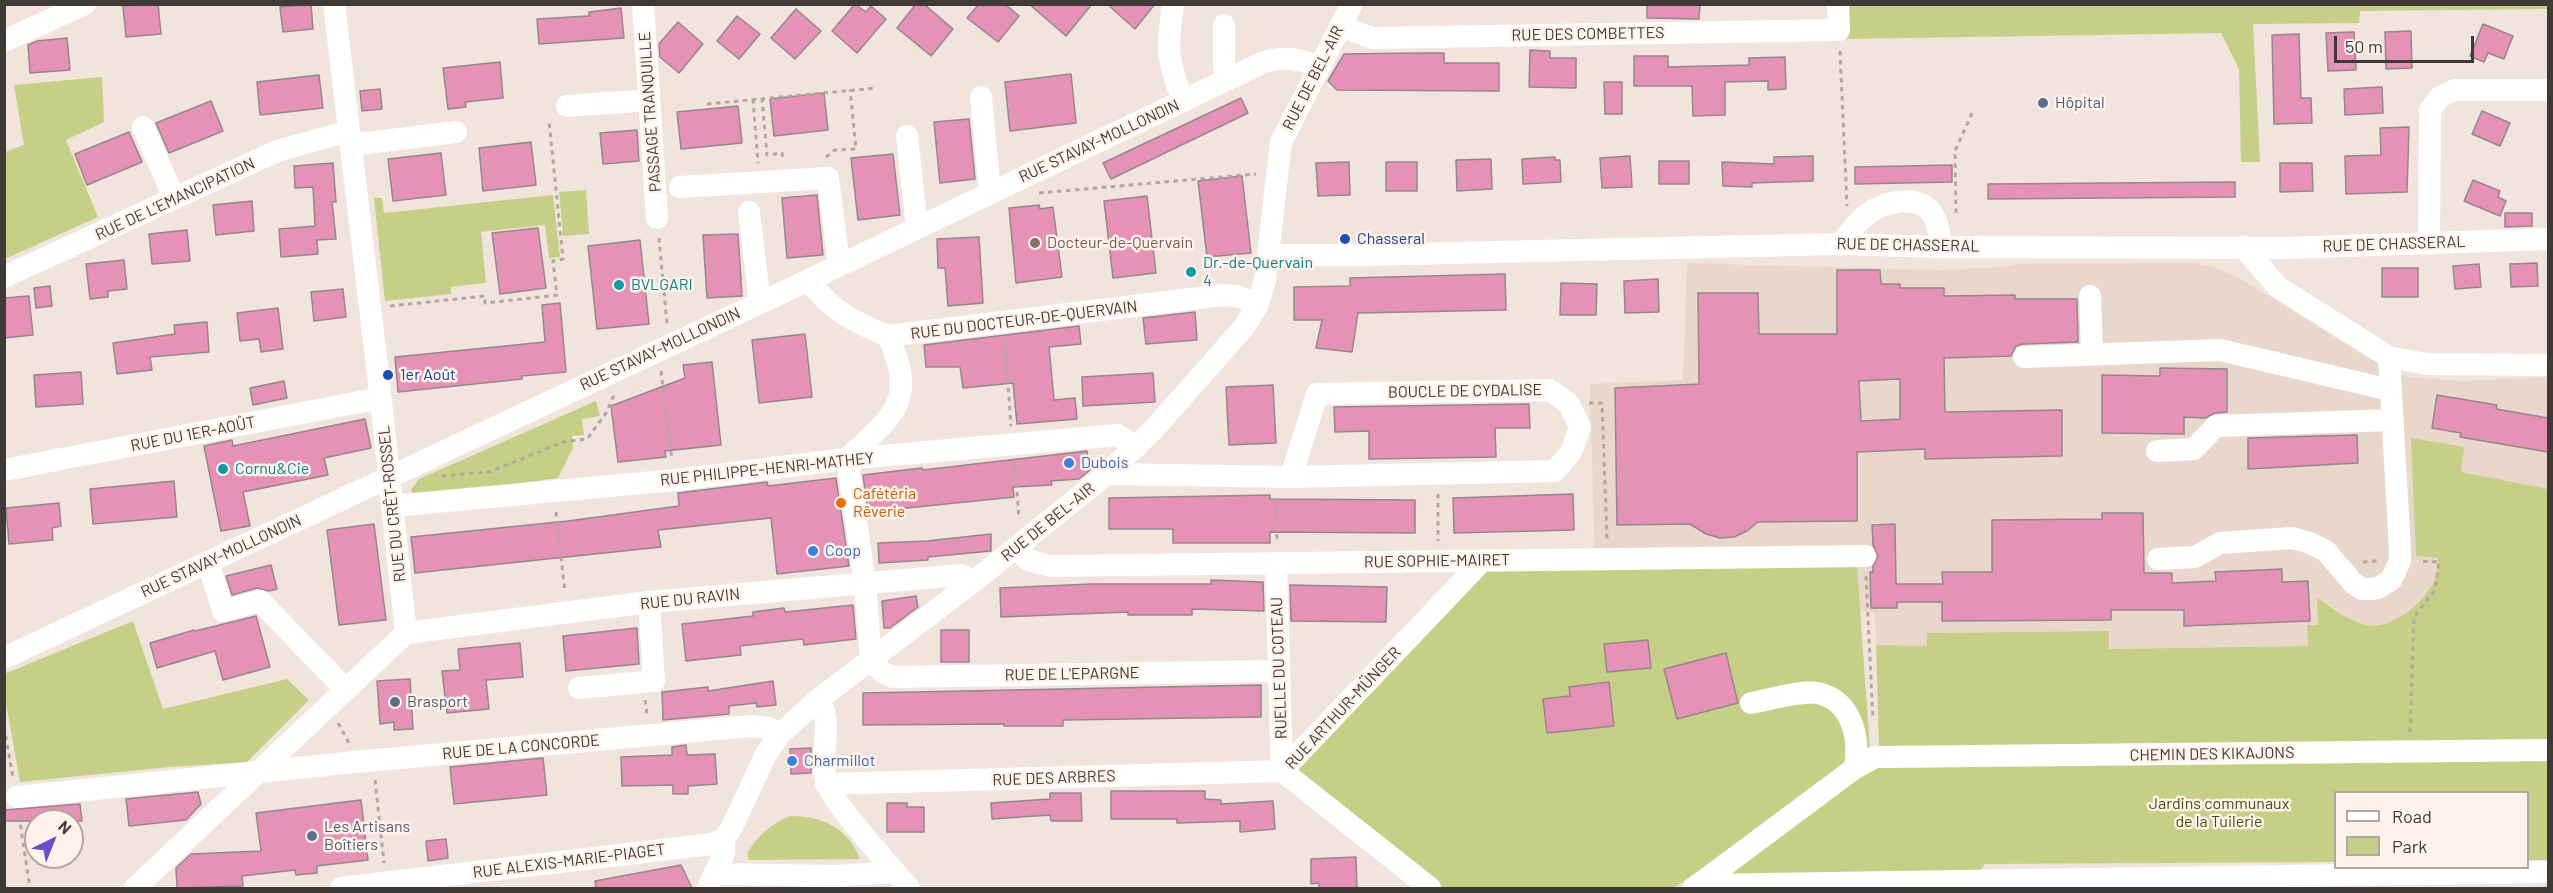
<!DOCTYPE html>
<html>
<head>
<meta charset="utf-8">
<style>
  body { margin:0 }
  #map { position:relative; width:2553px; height:893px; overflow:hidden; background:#f1e4dd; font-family:Barlow,sans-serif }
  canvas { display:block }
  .frame { position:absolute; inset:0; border:6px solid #3f3a37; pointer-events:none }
  .legend { position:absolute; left:2334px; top:791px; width:195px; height:78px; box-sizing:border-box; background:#fff2ea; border:2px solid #b2a8a2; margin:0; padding:8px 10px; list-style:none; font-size:18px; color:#3f3a37 }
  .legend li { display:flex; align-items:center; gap:12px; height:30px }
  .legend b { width:30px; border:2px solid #b2a8a2 }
  .north { position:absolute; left:24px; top:809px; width:60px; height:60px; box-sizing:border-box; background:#fff2ea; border:2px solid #b2a8a2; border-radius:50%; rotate:43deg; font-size:16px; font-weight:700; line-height:24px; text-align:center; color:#3f3a37 }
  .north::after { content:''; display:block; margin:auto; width:21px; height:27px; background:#694fc8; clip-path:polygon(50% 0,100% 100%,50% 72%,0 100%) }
  .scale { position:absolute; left:2334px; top:36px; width:140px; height:27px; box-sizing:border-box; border:3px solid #3f3a37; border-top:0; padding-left:8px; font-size:18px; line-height:21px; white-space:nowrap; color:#3f3a37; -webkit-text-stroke:4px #fff2ea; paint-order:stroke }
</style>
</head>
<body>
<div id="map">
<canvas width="2553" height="893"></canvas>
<div class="frame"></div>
<ul class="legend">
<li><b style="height:8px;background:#fff"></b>Road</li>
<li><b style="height:16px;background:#c5d086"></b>Park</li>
</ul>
<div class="north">N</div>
<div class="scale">50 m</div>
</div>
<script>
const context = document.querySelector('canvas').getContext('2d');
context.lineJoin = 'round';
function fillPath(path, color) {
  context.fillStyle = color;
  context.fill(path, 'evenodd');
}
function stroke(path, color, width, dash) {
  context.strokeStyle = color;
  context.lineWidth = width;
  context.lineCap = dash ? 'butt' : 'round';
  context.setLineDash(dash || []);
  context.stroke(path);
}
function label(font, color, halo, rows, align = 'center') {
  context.font = font + ' Barlow,sans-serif';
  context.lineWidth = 5;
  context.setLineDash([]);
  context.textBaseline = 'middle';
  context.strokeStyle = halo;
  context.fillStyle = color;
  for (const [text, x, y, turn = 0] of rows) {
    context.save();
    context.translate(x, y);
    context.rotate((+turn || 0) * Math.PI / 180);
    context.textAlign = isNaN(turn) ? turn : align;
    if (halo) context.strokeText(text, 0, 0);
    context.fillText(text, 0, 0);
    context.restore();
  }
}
fillPath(new Path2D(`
  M1687,263L1942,270L2002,267L2016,264L2193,263L2211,266L2243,280L2366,357L2403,376L2461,381L2548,377V489L2460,472L2416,556L2438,558L2435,579L2428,591L2409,610L2392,622L2377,626L2365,624L2351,619L2318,598V625L2308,646L2109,649V631L1927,633V646L1876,645L1875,612L1859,611L1857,566L1595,571L1590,384L1683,380Z`), '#ead7cb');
fillPath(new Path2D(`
  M2548,4V9L2360,11L2359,23L2253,24L2260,162H2241L2239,69L2221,33L1846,39L1845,5Z
  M102,77L104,122L66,140L98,217L5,259V152L24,145L14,85Z
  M586,190L589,234L563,236L559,192Z
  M553,195L560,257L549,258L545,225L481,232L486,283L451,287V294L385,301L374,198H382L384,213Z
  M596,401L600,416L582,419L584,435L572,436L573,448L558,478L423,497L413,494L411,490L419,479Z
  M2411,438L2464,447L2461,472L2548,489V742L1879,750L1876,645L1927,646V633L2109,631V649L2308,646L2307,625H2318L2317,597C2332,608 2349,621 2367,625C2392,630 2423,603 2434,581C2437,574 2437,565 2438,558L2416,556Z
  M1857,565L1870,750L1674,888H1443L1293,770L1482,570Z
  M133,621L163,709L287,679L309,700L247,762L170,767L20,782L5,698L4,674Z
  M2548,761V860H2528V792H2336L2335,862L1985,864L1978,873L1722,877L1855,778L1876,768Z
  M790,816C823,816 848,828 860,859L749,860L747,854C757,836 771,824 790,816Z`), '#c5d086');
const building = new Path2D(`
  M158,4L161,34L126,37L123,6Z
  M311,4L313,29L283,32L280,7Z
  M855,4L866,12L871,6L886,19L857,53L832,31Z
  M916,4H924L953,29L931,56L897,28Z
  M979,4H1005L1019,16L998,42L967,18Z
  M1029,4H1092L1066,36Z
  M1107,4H1155L1135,29Z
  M1647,4H1700L1699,19L1647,18Z
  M621,8L624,38L539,44L537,19L589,16V12Z
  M796,9L821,31L795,59L771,38Z
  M737,16L760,34L739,59L717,41Z
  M678,22L703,44L679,73L660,57L659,44Z
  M2483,24L2513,36L2504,59L2488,53L2484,62L2470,56Z
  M2411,31L2412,68L2386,69L2385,32Z
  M2354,32L2356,70L2328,71L2326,33Z
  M2299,34L2301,98H2311L2312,123L2274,124L2272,35Z
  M67,38L70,70L30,73L28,45L37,41Z
  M1530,50L1550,51V58H1576V88L1529,87Z
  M1415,53H1444V63H1499V91L1337,90L1328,81L1344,54Z
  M1634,56H1668V67L1749,65V58L1785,57L1786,89L1768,90V81L1725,82V115L1693,116L1692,86H1634Z
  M500,62L503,98L465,102L466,107L448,109L443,68Z
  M1071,74L1076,123L1010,131L1005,82Z
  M319,75L323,108L260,115L257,82Z
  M1604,82H1622V114H1605Z
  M2382,87L2383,113L2345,115L2344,89Z
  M380,89L382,109L362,111L360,91Z
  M824,93L828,130L774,136L770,99Z
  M1241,98L1248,113L1111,179L1103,163Z
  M211,101L223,131L169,153L156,123Z
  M738,106L742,143L681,149L677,112Z
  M2482,111L2510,123L2500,146L2472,134Z
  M969,119L975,179L940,183L934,122Z
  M2409,127L2407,192L2346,194L2345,156L2381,155L2380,128Z
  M637,130L639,161L603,164L600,133Z
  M129,132L142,162L87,185L75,154Z
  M531,142L536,185L483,191L479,148Z
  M441,153L446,195L393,201L388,159Z
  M893,154L900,215L858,220L851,158Z
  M1630,156L1632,187L1602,188L1600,158Z
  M1813,156V181L1752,183V187L1723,186L1722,162L1774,164V157Z
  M1555,157V160H1560L1561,182L1523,184L1522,159Z
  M1491,159L1492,189L1457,191L1456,160Z
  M1659,161H1689V184H1659Z
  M1349,162L1350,195L1318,196L1316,163Z
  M1386,162H1417V191H1386Z
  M333,163L336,202H332L336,239L317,240L318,254L281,257L279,229L315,226L313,187L295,188L294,166Z
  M2280,163H2312L2313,191L2280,192Z
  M1952,165V182L1855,184V167Z
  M1242,176L1251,253L1207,257L1198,181Z
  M2473,180L2500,191L2498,197L2506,201L2500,216L2464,201Z
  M2235,182V197L1988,199V184Z
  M817,195L823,255L787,258L782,198Z
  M1147,196L1156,273L1113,278L1104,201Z
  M252,201L254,231L216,235L213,205Z
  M1039,205L1040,209L1053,207L1062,277L1016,283L1009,208Z
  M2505,213H2532V226L2505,227Z
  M538,228L546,288L500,294L492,233Z
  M187,230L190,261L152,264L149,234Z
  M738,234L742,296L707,298L703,235Z
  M979,237L983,303L948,306L945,268H938L937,239Z
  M640,240L649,324L597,329L588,246Z
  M124,260L127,289L108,291V297L90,299L86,264Z
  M2537,263L2538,286L2511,287L2510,264Z
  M2479,264L2481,287L2455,289L2453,266Z
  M2382,268H2418V297H2382Z
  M1837,270H1880L1881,284H1900V288H1944V296L2015,295V299H2077L2078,342L2023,344L2016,346L2011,356L1944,358L1945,412L2062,410V456L1925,459V449L1857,452V521L1758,522L1747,531L1734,537L1720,538L1706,534L1690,524L1617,525L1615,388L1699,384L1698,293H1758L1759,334H1837ZM1900,379V419L1861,421L1859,381Z
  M1505,274L1506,310L1358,313L1352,352L1316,348L1322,320H1294V287L1350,286V278Z
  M1658,279L1659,312L1625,313L1624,281Z
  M1561,283L1597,284L1596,315H1560Z
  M50,286L52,306L36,308L34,288Z
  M343,289L346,317L314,321L311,292Z
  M29,296L33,335L4,338V298Z
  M560,303L566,372L522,376V379L398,392L395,357L545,342L542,305Z
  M278,308L283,349L261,352L259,339L240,341L237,313Z
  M1195,312L1197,340L1146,344L1143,318Z
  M207,322L209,352L150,357L152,370L117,374L113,343L175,334L174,325Z
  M1079,326L1081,344L1049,347L1054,400L1075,398L1077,419L1017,424L1013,383L963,388L960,367H926L924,345Z
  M805,334L812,397L759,403L752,340Z
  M712,362L721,445L665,451L666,457L618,462L611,406L685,378L683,365Z
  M2160,368L2227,369V412L2215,413L2205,418L2184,417V434L2102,433V375L2160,376Z
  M81,372L83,404L36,407L34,375Z
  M1153,373L1155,402L1083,406L1082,377Z
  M284,381L287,398L253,405L250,388Z
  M1273,385L1276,443L1229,445L1226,387Z
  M2437,395L2497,405L2496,409L2548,418V452L2460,437L2461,433L2432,428Z
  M1529,404L1530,428H1495L1496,457L1369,459V431L1335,432L1334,407Z
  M365,419L371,448L324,458L328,475L243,492L250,526L221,531L204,446L232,440L233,446Z
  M2357,435L2358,463L2248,469V438Z
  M1087,451L1090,470L1079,479L1051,481L1052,485L1013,487L1014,497L868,512L863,475L922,468L923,470Z
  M836,478L849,566L777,574L771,518L658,530L661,547L415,573L411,537L568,521L679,506L678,493L767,482L768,486Z
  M174,481L177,517L93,524L90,489Z
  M1573,494L1574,530L1454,533L1453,498Z
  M1270,495V499L1415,500V533L1270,532V543H1173V529H1109V498Z
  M59,503L61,526L52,528L53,540L9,544L6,508Z
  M2102,513H2143L2144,573H2172V583L2216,581L2215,572L2282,569V582L2308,581L2310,621L2184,626V610H2111V620L1942,621V602H1897V608H1871L1870,572H1873V566L1878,556L1873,545L1872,525L1895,524L1896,584H1943L1942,572H1992V520L2102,519Z
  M374,524L386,620L339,625L327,530Z
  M991,534V551L928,557V560L879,563L878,543L927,541Z
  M271,565L277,589L269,591L257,588L232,595L226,576Z
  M1211,580L1263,582L1264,611L1192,609V615H1128V612L1001,617L1000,588L1091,584H1211Z
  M1290,585L1387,587L1386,622L1291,621Z
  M916,596L918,607L890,628H884L882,601Z
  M853,605L856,639L804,645L803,639L740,646L741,655L686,661L682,624L753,616V612L784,608L785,612Z
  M256,616L270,667L223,680L215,651L157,668L150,643L194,630L195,631Z
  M637,628L639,664L566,671L563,636Z
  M941,630H969V662H941Z
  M1648,640L1651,668L1607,672L1604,644Z
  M520,643L523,677L486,680L489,709L447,713L442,671L460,670L458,649Z
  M1726,653L1738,703L1677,719L1664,669Z
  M410,679L413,729L394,730V722L380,724L377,681Z
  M773,681L776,705L757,707L756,703L729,706V714L663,720L662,692L708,687V691Z
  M1609,682L1614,726L1547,733L1543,699L1570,696L1569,687Z
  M1261,685V717L1063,720V726H1004V724L863,725V693Z
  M686,745L687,755L715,754L717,784L688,786V794H673V785L622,786L621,757L672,755V747Z
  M811,748V773L791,774L790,749Z
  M543,758L547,795L454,804L450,767Z
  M1111,791H1205V799L1221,800V804L1273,801L1275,829L1240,832V821L1177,823V819H1111Z
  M198,792L201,804L186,820L129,826L126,799Z
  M1050,793H1081L1082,821H1051L1050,815L992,819L991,803L1050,799Z
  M361,800L368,860L317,866V873L296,875L295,870L242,876L243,886L177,888L176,868L191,854L261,851L256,813Z
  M887,803H907V807H924V832H887Z
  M80,804L82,821H4V810Z
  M446,839L448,858L428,861L426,841Z
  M1356,857L1357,888H1319V883L1311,884V859Z
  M681,865L692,888H596L595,881Z`);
fillPath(building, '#e692b6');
stroke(building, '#95878c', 1.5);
stroke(new Path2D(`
  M1840,51L1847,206
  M762,98L767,155L782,153L783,161
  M753,99L758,163
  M707,104L876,88
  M826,157L835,150L856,149L850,90
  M1039,193L1256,174
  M1956,213L1955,151L1973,111
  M659,238L667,324
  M390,306L485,296V303L557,295L553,261L563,259L549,121
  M1005,343L1011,426
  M661,371L672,460
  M1589,403H1602L1607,539
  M1015,465L1019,519
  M442,476L489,472L563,442L587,439L606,413L614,395
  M1438,494V541
  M1276,498L1277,542
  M556,512L565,592
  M2363,562L2377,561
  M1866,576L1873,720
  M645,700L647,714
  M338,723L349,743
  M4,727L13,777
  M2410,732L2414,617L2435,590L2439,562L2420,561
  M375,780L384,863
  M19,816L30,888`), '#b2a8a3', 3, [4.5, 4.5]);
stroke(new Path2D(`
  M643,4L657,218
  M1173,4C1167,46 1166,62 1184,101
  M1224,25V67L1229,79
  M1340,26L1373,38L1839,30L1838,4
  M4,41L85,4
  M981,97L990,193
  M567,106L649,100
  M143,127L174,198
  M907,136L917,228
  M351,145L456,132
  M680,187L828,178L839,265
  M749,212L760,303
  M1840,244C1849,234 1858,220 1869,213C1886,201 1920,193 1933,215C1939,224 1939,236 1941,247
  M2429,244L2430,110L2440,97L2454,90H2548
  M2243,247L2278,287L2389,357L2427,364L2548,365
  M1268,255H1364L1840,244L1941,247L2285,248L2548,239
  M4,277L277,151L349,131
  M809,280C829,310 856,323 888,336L1223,295L1237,296L1258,304
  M2090,296L2092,354
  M2024,357L2220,350L2390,390
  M2157,451L2194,449L2216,426L2392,420
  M847,459L865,583L871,660
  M847,459C893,415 918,403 888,336
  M4,470L381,398
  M1107,474L1291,477L1555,471L1571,452L1580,427L1569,404L1550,390L1317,394L1291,477
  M392,506L675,480L847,459L1118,435L1137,447
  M1016,547L1028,560L1050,566L1865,556
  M2158,559L2195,557L2220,543L2292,538L2310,543L2326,551L2353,583L2362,589H2370L2378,588L2391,580L2400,561V550L2389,357
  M208,562L223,611L260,601L346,690
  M406,633L649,602L961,575L973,582
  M4,658L809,280L1264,62C1283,56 1300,58 1318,67
  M871,660L882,672L893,677L1279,671
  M579,688L654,681L649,602
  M819,699C834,727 819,751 826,781C831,802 892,868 909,888
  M1751,703C1769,700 1801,690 1817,693C1852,700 1860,737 1855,768
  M826,784L1282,771L1276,565
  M17,797L355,762L751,726L768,728L780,734
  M714,874L836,876L895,872
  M1700,885L2548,872
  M135,888L406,633L379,383L334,4
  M341,888L712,844L724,839
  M708,888L724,853V839L732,827L766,754L780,734L819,699L973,582L1107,474L1154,429L1244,327L1258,304L1265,280L1281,142L1352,4
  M1430,888L1282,771L1483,560
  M1694,888L1855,768L1875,757L2548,750`), '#fff', 22);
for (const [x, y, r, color] of [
  [2043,103,6,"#5c6f8a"],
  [1345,239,6,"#1a4fb4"],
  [1035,243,6,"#8d6e63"],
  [1191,272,6,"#0f9aa8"],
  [619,285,6,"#0f9aa8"],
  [388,375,6,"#1a4fb4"],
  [1069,463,6,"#3f7fe0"],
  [223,469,6,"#0f9aa8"],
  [841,503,6,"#e8710a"],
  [813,551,6,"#3f7fe0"],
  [395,702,6,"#5c6f8a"],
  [792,761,6,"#3f7fe0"],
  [312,836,6,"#5c6f8a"]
]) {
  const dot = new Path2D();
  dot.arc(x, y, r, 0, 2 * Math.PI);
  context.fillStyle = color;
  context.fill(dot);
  stroke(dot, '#fff2ea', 2);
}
label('16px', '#3f3a37', '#fff2ea', [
  ["RUE DES COMBETTES",1588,34,-1],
  ["RUE DE BEL-AIR",1313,78,-63],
  ["PASSAGE TRANQUILLE",650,112,-94],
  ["RUE STAVAY-MOLLONDIN",1099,141,-25],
  ["RUE DE L'EMANCIPATION",175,199,-25],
  ["RUE DE CHASSERAL",2394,244,-2],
  ["RUE DE CHASSERAL",1908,245,1],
  ["RUE DU DOCTEUR-DE-QUERVAIN",1024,320,-7],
  ["RUE STAVAY-MOLLONDIN",660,349,-25],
  ["BOUCLE DE CYDALISE",1465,391,-1],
  ["RUE DU 1ER-AOÛT",193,434,-11],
  ["RUE PHILIPPE-HENRI-MATHEY",767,469,-6],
  ["RUE DU CRÊT-ROSSEL",392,504,-96],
  ["RUE DE BEL-AIR",1048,522,-39],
  ["RUE STAVAY-MOLLONDIN",221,556,-25],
  ["RUE SOPHIE-MAIRET",1437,561,-1],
  ["RUE DU RAVIN",690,599,-6],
  ["RUELLE DU COTEAU",1279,668,-92],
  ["RUE DE L'EPARGNE",1072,674,-1],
  ["RUE ARTHUR-MÜNGER",1343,708,-47],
  ["RUE DE LA CONCORDE",521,747,-5],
  ["CHEMIN DES KIKAJONS",2212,754,-1],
  ["RUE DES ARBRES",1054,778,-2],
  ["RUE ALEXIS-MARIE-PIAGET",569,861,-7]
]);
label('16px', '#4e5e75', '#fff2ea', [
  ["Hôpital",2055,103],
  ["Brasport",407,702],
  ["Les Artisans",324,827],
  ["Boîtiers",324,845]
], 'left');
label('16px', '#164399', '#fff2ea', [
  ["Chasseral",1357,239],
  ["1er Août",400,375]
], 'left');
label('16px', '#785e54', '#fff2ea', [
  ["Docteur-de-Quervain",1047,243]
], 'left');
label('16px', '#0d838f', '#fff2ea', [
  ["Dr.-de-Quervain",1203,263],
  ["4",1203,281],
  ["BVLGARI",631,285],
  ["Cornu&Cie",235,469]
], 'left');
label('16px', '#366cbe', '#fff2ea', [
  ["Dubois",1081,463],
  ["Coop",825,551],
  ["Charmillot",804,761]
], 'left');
label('16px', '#c56008', '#fff2ea', [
  ["Cafétéria",853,494],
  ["Rêverie",853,512]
], 'left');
label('16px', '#484f0e', '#fff2ea', [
  ["Jardins communaux",2219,804],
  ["de la Tuilerie",2219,822]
]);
</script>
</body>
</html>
